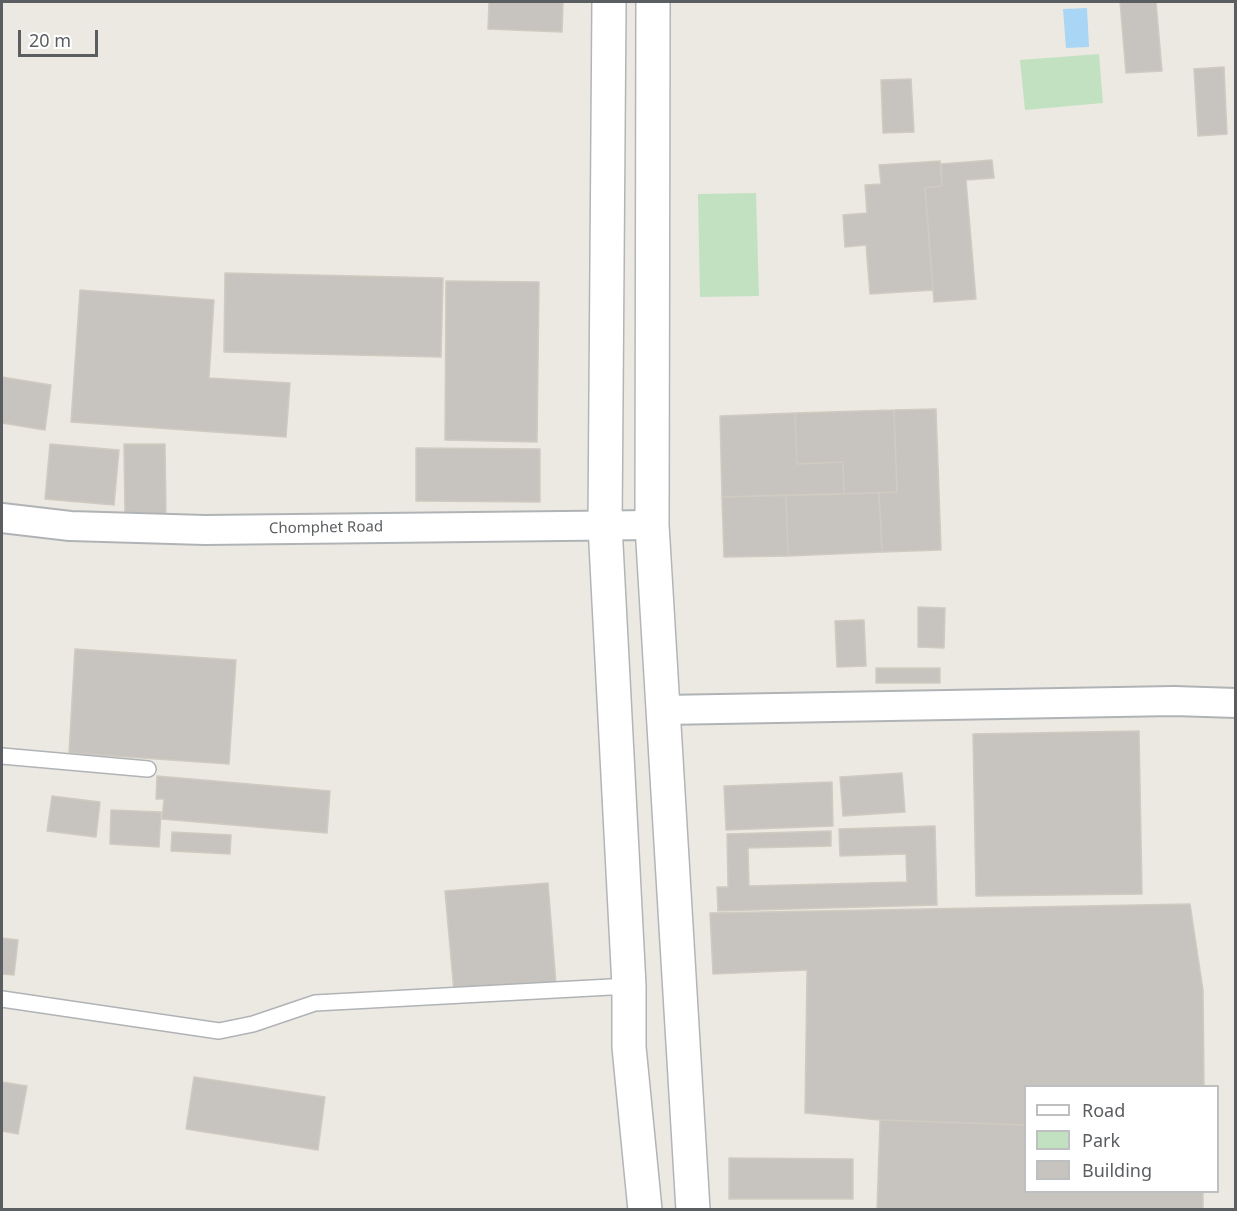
<!DOCTYPE html>
<html>
<head>
<meta charset="utf-8">
<style>
  body { margin:0 }
  #map { position:relative; width:1237px; height:1211px; overflow:hidden; background:#ece9e2; font-family:"Noto Sans",sans-serif }
  canvas { display:block }
  .frame { position:absolute; inset:0; border:3px solid #5b5e61; pointer-events:none }
  .legend { position:absolute; left:1024px; top:1085px; width:195px; height:108px; box-sizing:border-box; background:#fff; border:2px solid #bdbfc0; margin:0; padding:8px 10px; list-style:none; font-size:18px; color:#5b5e61 }
  .legend li { display:flex; align-items:center; gap:12px; height:30px }
  .legend b { width:30px; border:2px solid #bdbfc0 }
  .scale { position:absolute; left:18px; top:30px; width:80px; height:27px; box-sizing:border-box; border:3px solid #5b5e61; border-top:0; padding-left:8px; font-size:18px; line-height:21px; white-space:nowrap; color:#5b5e61; -webkit-text-stroke:4px #fff; paint-order:stroke }
</style>
</head>
<body>
<div id="map">
<canvas width="1237" height="1211"></canvas>
<div class="frame"></div>
<ul class="legend">
<li><b style="height:8px;background:#fff"></b>Road</li>
<li><b style="height:16px;background:#c2e1c1"></b>Park</li>
<li><b style="height:16px;background:#c7c4bf"></b>Building</li>
</ul>
<div class="scale">20 m</div>
</div>
<script>
const context = document.querySelector('canvas').getContext('2d');
context.lineJoin = 'round';
function fillPath(path, color) {
  context.fillStyle = color;
  context.fill(path, 'evenodd');
}
function stroke(path, color, width, dash) {
  context.strokeStyle = color;
  context.lineWidth = width;
  context.lineCap = dash ? 'butt' : 'round';
  context.setLineDash(dash || []);
  context.stroke(path);
}
function label(font, color, halo, rows, align = 'center') {
  context.font = font + ' "Noto Sans",sans-serif';
  context.lineWidth = 6;
  context.setLineDash([]);
  context.textBaseline = 'middle';
  context.strokeStyle = halo;
  context.fillStyle = color;
  for (const [text, x, y, turn = 0] of rows) {
    context.save();
    context.translate(x, y);
    context.rotate((+turn || 0) * Math.PI / 180);
    context.textAlign = isNaN(turn) ? turn : align;
    if (halo) context.strokeText(text, 0, 0);
    context.fillText(text, 0, 0);
    context.restore();
  }
}
fillPath(new Path2D(`
  M1099,54L1103,103L1025,110L1020,60Z
  M756,193L759,296L700,297L698,194Z`), '#c2e1c1');
fillPath(new Path2D(`
  M1087,8L1089,47L1066,48L1063,9Z`), '#a9d6f5');
const building = new Path2D(`
  M489,2H563L562,32L488,29Z
  M1120,2H1156L1162,71L1126,73Z
  M1224,67L1227,134L1198,136L1194,69Z
  M911,79L914,132L883,133L881,80Z
  M992,160L994,178L966,180L976,299L934,302L925,188L942,186L941,164Z
  M940,161L942,186L925,188L933,290L870,294L866,245L845,247L843,215L867,213L865,185L881,184L879,165Z
  M225,273L443,278L441,357L224,352Z
  M446,281L539,282L537,442L445,440Z
  M80,290L214,300L209,378L290,383L286,437L71,422Z
  M2,377L51,385L45,430L2,423Z
  M936,409L941,550L882,552L879,493L897,492L894,410Z
  M894,410L897,492L844,494L843,462L797,464L795,413Z
  M795,413L797,464L843,462L844,494L722,497L720,416Z
  M50,444L119,450L114,505L45,499Z
  M124,444H165L166,516H125Z
  M416,448L540,449V502L416,501Z
  M879,493L882,552L788,556L786,495Z
  M786,495L788,556L724,557L722,497Z
  M918,607L945,608L944,648L918,647Z
  M864,620L866,666L837,667L835,621Z
  M75,649L236,660L229,764L69,753Z
  M876,668H940V683H876Z
  M1139,731L1142,894L976,896L973,734Z
  M902,773L905,812L843,816L840,777Z
  M157,776L330,791L327,833L162,819L164,799H156Z
  M832,782L833,826L726,830L724,786Z
  M52,796L100,802L96,837L47,831Z
  M111,810L161,812L159,847L110,844Z
  M935,826L937,905L718,911L717,887H728L727,834L831,831V846L748,848L749,886L907,882L906,854L840,856L839,829Z
  M172,832L231,835L230,854L171,851Z
  M548,883L556,984L454,992L445,891Z
  M1190,904L1203,990L1204,1086H1026V1125L880,1120L805,1113L807,970L713,974L710,913Z
  M2,938L18,940L14,975L2,974Z
  M194,1077L325,1097L318,1150L186,1129Z
  M2,1082L27,1086L18,1134L2,1131Z
  M880,1120L1026,1125V1192H1203V1210H877Z
  M729,1158L853,1159V1199H729Z`);
fillPath(building, '#c7c4bf');
stroke(building, '#d0cbc1', 1.5);
const service = new Path2D(`
  M2,756L148,769
  M2,999L219,1031L253,1024L315,1003L629,986`);
const minor = new Path2D(`
  M2,518L70,526L205,530L652,525
  M663,710L1174,701L1236,703`);
const secondary = new Path2D(`
  M609,2L605,525L629,986V1047L645,1210
  M653,2L652,525L693,1210`);
stroke(service, '#b0b3b6', 18);
stroke(minor, '#b0b3b6', 32);
stroke(secondary, '#b2b5b8', 36);
stroke(service, '#fff', 15);
stroke(minor, '#fff', 28);
stroke(secondary, '#fff', 33);
label('15px', '#5b5e61', '#fff', [
  ["Chomphet Road",326,528,-1]
]);
</script>
</body>
</html>
